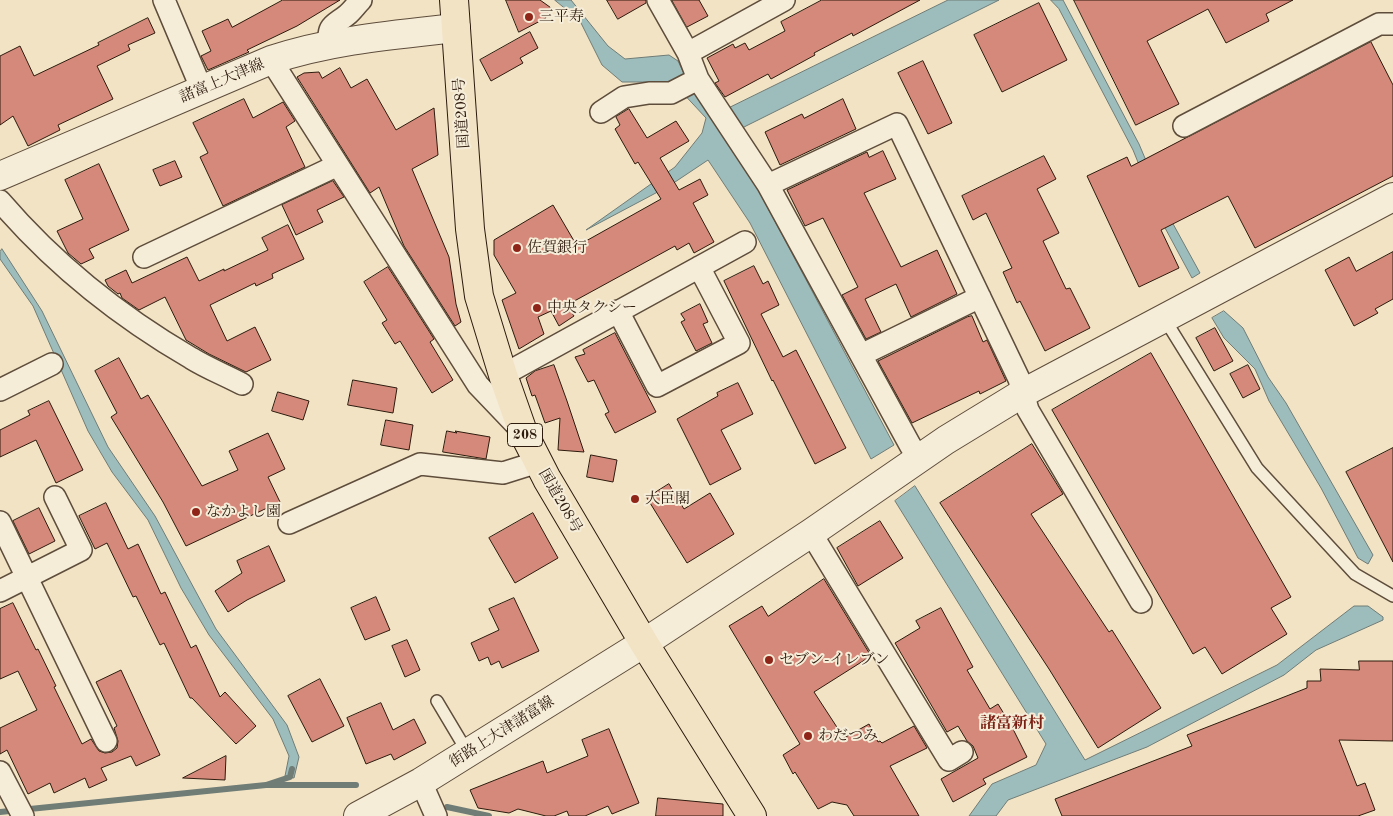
<!DOCTYPE html>
<html>
<head>
<meta charset="utf-8">
<style>
  body { margin:0 }
  canvas { display:block; background:#f1e3c4 }
</style>
</head>
<body>
<canvas width="1393" height="816"></canvas>
<script>
const context = document.querySelector('canvas').getContext('2d');
context.lineJoin = 'round';
function fillPath(path, color) {
  context.fillStyle = color;
  context.fill(path, 'evenodd');
}
function stroke(path, color, width, dash) {
  context.strokeStyle = color;
  context.lineWidth = width;
  context.lineCap = dash ? 'butt' : 'round';
  context.setLineDash(dash || []);
  context.stroke(path);
}
function label(font, color, halo, rows, align = 'center') {
  context.font = font + ' "Old Standard TT","Noto Serif JP",serif';
  context.lineWidth = 4;
  context.setLineDash([]);
  context.textBaseline = 'middle';
  context.strokeStyle = halo;
  context.fillStyle = color;
  for (const [text, x, y, turn = 0] of rows) {
    context.save();
    context.translate(x, y);
    context.rotate((+turn || 0) * Math.PI / 180);
    context.textAlign = isNaN(turn) ? turn : align;
    if (halo) context.strokeText(text, 0, 0);
    context.fillText(text, 0, 0);
    context.restore();
  }
}
const water = new Path2D(`
  M555,0H571L608,46L625,59L669,55L678,61L689,84L712,116L948,0H999L744,127L729,145L754,182L894,445L871,459L750,223L708,160L669,186L586,230L675,167L702,133L706,118L679,89L670,85L647,82H622L602,65L580,21Z
  M1051,0H1063L1139,144L1172,222L1200,273L1192,278L1164,226L1133,150L1059,9Z
  M2,249L42,311L108,447L155,516L216,629L287,725L299,757L294,778L285,776L289,756L273,719L209,635L181,588L148,520L112,472L88,431L33,306L0,259V252Z
  M1224,311L1243,328L1268,377L1286,403L1373,555L1368,564L1358,558L1321,488L1269,401L1255,369L1224,338L1212,318Z
  M915,486L1085,760L1277,665L1354,606H1368L1383,617V620L1316,650L1284,675L1147,747L1008,800L996,816H969L992,784L1036,765L1046,744L895,501Z`);
fillPath(water, '#9dbdbc');
stroke(water, '#707c76', 1);
stroke(new Path2D(`
  M266,785L290,777L292,769
  M447,807L489,816
  M0,812L266,785H356`), '#707c76', 6);
const building = new Path2D(`
  M283,0H340L297,26L247,50L249,52L208,70L201,56L211,51L202,31L228,19L232,27Z
  M506,0H540L554,10L544,15L546,18L519,32Z
  M607,0H646V3L618,19Z
  M672,0H699L708,16L687,27Z
  M822,0H920L853,36L852,33L814,53L815,55L771,79L768,74L725,97L715,83L719,81L707,58L733,44L735,48L745,43L749,50L785,31L781,22Z
  M1074,0H1293L1266,14L1269,21L1226,43L1208,9L1147,41L1179,104L1136,125Z
  M1039,3L1067,60L1002,92L974,35Z
  M148,18L155,33L128,45L130,50L97,66L113,99L58,125L60,130L28,146L13,116L0,125V56L20,46L34,76L99,45L98,43Z
  M530,32L538,48L520,58L523,63L491,81L480,60Z
  M1371,42L1393,85V176L1255,248L1228,196L1161,230L1179,268L1139,287L1087,176L1127,157L1131,166Z
  M923,61L952,123L928,134L898,73Z
  M340,68L351,88L367,79L396,130L434,108L438,155L412,169L449,257L456,304L461,322L455,326L404,246L379,187L370,193L297,77L304,73L319,72L322,78Z
  M244,99L253,118L283,102L295,121L286,127L305,167L223,206L200,157L208,153L193,123Z
  M843,99L856,129L780,165L765,132L802,114L804,118Z
  M629,109L647,138L676,121L689,141L660,158L679,190L700,179L708,195L693,203L714,242L694,253L689,243L677,250L675,246L567,305L574,316L559,326L551,311L538,317L544,334L519,349L502,300L516,293L494,255V240L553,205L577,246L661,199L638,162L635,164L615,129L620,125L616,117Z
  M883,151L896,179L864,193L901,267L937,250L957,294L911,317L896,284L865,299L881,332L866,339L842,295L858,287L823,218L805,226L787,190L867,152L869,157Z
  M1044,156L1056,179L1037,189L1059,233L1043,241L1066,289L1070,288L1090,328L1045,351L1020,301L1017,303L1003,272L1012,268L986,213L973,220L962,196Z
  M175,161L182,177L160,186L153,170Z
  M99,164L129,230L89,249L94,258L81,264L68,253L57,231L83,219L65,180Z
  M333,181L344,197L317,210L323,222L296,235L282,205Z
  M288,225L304,259L272,274L273,278L256,286L255,283L210,305L227,341L255,327L271,360L246,372L209,354L186,340L165,297L139,310L122,298L120,293L118,294L108,286L105,280L126,270L132,283L187,257L199,281L224,269V271L268,250L262,238Z
  M1393,252V299L1375,309L1378,313L1354,326L1325,270L1349,257L1356,271Z
  M754,266L763,284L768,281L779,305L761,314L783,357L796,350L846,448L815,464L773,380L772,381L724,281Z
  M388,267L434,339L430,342L453,380L432,393L400,341L395,344L382,323L387,320L364,282Z
  M700,304L708,322L703,324L712,343L696,351L681,322L685,320L681,314Z
  M972,316L983,342L987,340L1006,381L980,394L979,391L912,423L878,361L967,317Z
  M1215,328L1233,361L1214,371L1196,338Z
  M615,333L656,412L615,433L605,414L609,412L594,380L588,382L575,357L585,354L583,350Z
  M1151,353L1291,597L1271,608L1287,634L1222,674L1205,647L1193,654L1052,410Z
  M119,358L141,399L148,395L202,486L238,470L229,451L268,433L285,469L268,477L280,502L186,546L163,502L111,417L117,413L95,371Z
  M554,365L567,401L584,452L558,450L560,418L545,423L535,395L532,396L526,378L535,371Z
  M1248,365L1260,389L1243,398L1230,374Z
  M353,380L397,388L393,413L348,405Z
  M738,383L753,414L721,430L741,469L710,485L677,419L718,396L717,393Z
  M278,392L309,401L303,420L272,411Z
  M49,401L83,470L56,483L36,440L0,457V430L30,415L28,411Z
  M386,420L413,425L409,450L381,445Z
  M447,431L457,433L455,431L490,437L486,459L443,452Z
  M1032,444L1063,494L1031,514L1109,632L1112,630L1161,708L1098,748L1049,669L940,503Z
  M1393,448V562L1346,472Z
  M591,455L617,460L613,482L587,477Z
  M669,484L684,509L710,493L734,534L687,563L647,498Z
  M106,503L128,549L138,544L161,594L165,592L191,648L196,645L220,697L225,692L256,726L236,744L192,698H190L164,643L160,645L136,596L133,597L107,543L95,549L79,516Z
  M39,508L55,541L29,554L13,521Z
  M533,513L558,558L515,583L489,538Z
  M880,521L903,558L858,586L837,548Z
  M269,546L285,581L247,600L228,612L215,591L242,573L237,561Z
  M824,579L871,656L814,692L844,738L869,724L878,742L880,741L882,743L914,726L927,748L890,766L919,816H854L847,805L832,802L818,809L795,772L793,774L783,755L800,744L729,626L762,606L768,616Z
  M376,597L390,630L365,640L351,608Z
  M514,598L539,651L502,668L499,661L491,665L488,657L479,661L471,643L499,630L489,609Z
  M13,603L36,650L38,649L56,686L54,687L82,744L91,739L99,751L105,753L112,752L117,748L118,741L114,728L117,726L96,682L121,670L160,755L136,766L131,756L101,768L107,780L89,788L85,778L54,793L50,783L28,794L7,750L0,754V728L37,710L18,671L0,679V609Z
  M941,608L973,667L967,670L990,709L998,704L1012,727L1027,757L983,779L986,784L953,802L941,779L978,758L973,746L967,741L958,726L947,732L895,643L920,628L916,621Z
  M407,640L420,670L405,677L392,646Z
  M1359,661H1393V741L1339,740L1357,786L1365,783L1375,810L1358,816H1062L1055,799L1192,746L1187,735L1307,688V681H1321L1320,669L1359,670Z
  M320,679L344,726L312,742L288,696Z
  M381,703L393,730L414,719L426,743L394,760L391,754L366,764L347,718Z
  M609,729L639,803L612,814L608,806L585,816H569L567,811L554,816H546L518,809L509,813L478,808L470,790L543,761L547,773L588,756L582,740Z
  M226,756L225,780L183,778Z
  M658,798L723,804V816H656Z`);
fillPath(building, '#d5897a');
stroke(building, '#2d1b0d', 1);
const service = new Path2D(`
  M1164,318L1257,468L1355,574L1393,596
  M437,701L468,753`);
const minor = new Path2D(`
  M164,0L202,90
  M658,0L688,53L698,79L768,185L910,445L919,459
  M330,44C326,25 335,25 347,15C352,11 356,5 361,0
  M688,53L784,0
  M271,60L478,385L520,429
  M601,112L624,97L649,93H671L698,79
  M1184,126L1379,24H1393
  M768,185L897,124L1019,379L1028,410L1141,602
  M0,201C54,264 119,316 191,358C207,368 225,375 242,384
  M144,257L338,165
  M618,311L657,386L739,343L699,267
  M861,355L980,297
  M503,375L745,242
  M0,390L52,364
  M0,522L106,741
  M289,523L420,464L503,473L538,462
  M811,533L949,760L962,752
  M0,591L81,550L55,497
  M0,772L23,816
  M421,782L436,816`);
const tertiary = new Path2D(`
  M0,176L271,60C331,40 393,35 456,28
  M358,816L421,782L644,643L811,533L946,440L1023,393L1393,197`);
const trunk = new Path2D(`
  M454,0L470,229L479,296L503,375L523,432L547,479L644,643L752,816`);
stroke(service, '#5e4d3b', 14);
stroke(minor, '#5e4d3b', 24);
stroke(tertiary, '#5e4d3b', 30);
stroke(trunk, '#2d1b0d', 30);
stroke(service, '#f6edd9', 11);
stroke(minor, '#f6edd9', 21);
stroke(tertiary, '#f6edd9', 28);
stroke(trunk, '#f1e3c4', 28);
for (const [x, y, r, color] of [
  [529,17,5,"#8f2418"],
  [517,248,5,"#8f2418"],
  [537,308,5,"#8f2418"],
  [635,499,5,"#8f2418"],
  [196,512,5,"#8f2418"],
  [769,660,5,"#8f2418"],
  [808,736,5,"#8f2418"]
]) {
  const dot = new Path2D();
  dot.arc(x, y, r, 0, 2 * Math.PI);
  context.fillStyle = color;
  context.fill(dot);
  stroke(dot, '#f6edd9', 2);
}
for (const [x, y, w] of [
  [525,435,35]
]) {
  const box = new Path2D();
  box.roundRect(x - w / 2, y - 11.5, w, 23, 4);
  context.fillStyle = '#f6edd9';
  context.fill(box);
  stroke(box, '#2d1b0d', 1);
}
label('bold 14px', '#2d1b0d', null, [
  ["208",525,435]
]);
label('15px', '#2d1b0d', '#f6edd9', [
  ["三平寿",539,17],
  ["佐賀銀行",527,248],
  ["中央タクシー",547,308],
  ["大臣閣",645,499],
  ["なかよし園",206,512],
  ["セブン-イレブン",779,660],
  ["わだつみ",818,736]
], 'left');
label('15px', '#2d1b0d', '#f6edd9', [
  ["諸富上大津線",222,81,-23],
  ["国道208号",462,113,-94],
  ["国道208号",560,501,60],
  ["街路上大津諸富線",502,732,-32]
]);
label('bold 16px', '#7a1f14', '#f6edd9', [
  ["諸富新村",1012,724]
]);
</script>
</body>
</html>
